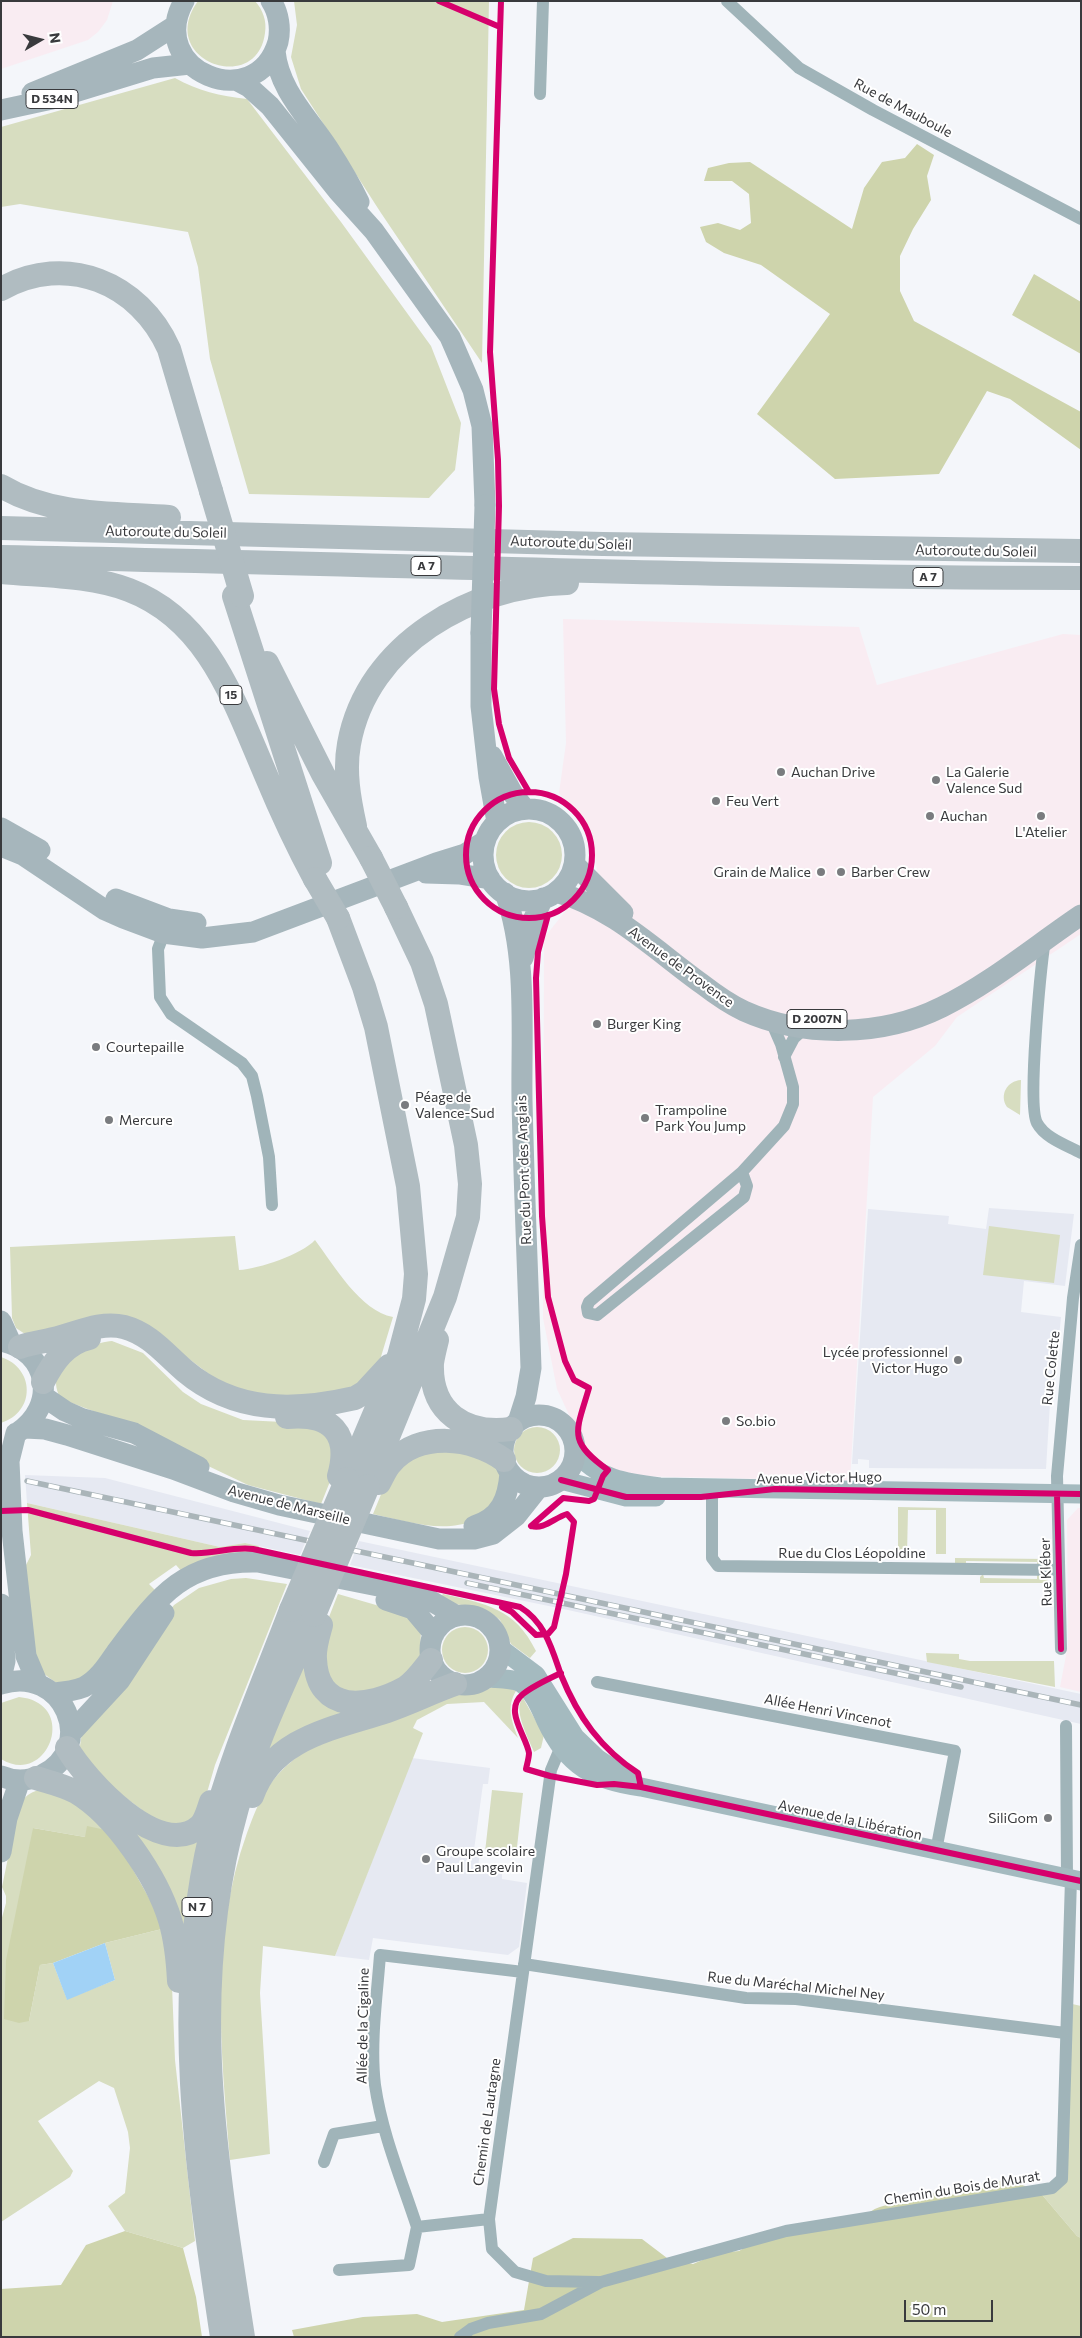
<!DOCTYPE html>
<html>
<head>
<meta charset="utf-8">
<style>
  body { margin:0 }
  #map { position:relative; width:1082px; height:2338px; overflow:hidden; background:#f4f6fa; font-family:Commissioner,sans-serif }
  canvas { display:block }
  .frame { position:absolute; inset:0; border:2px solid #393a3d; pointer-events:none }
  .north { position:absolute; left:15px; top:15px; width:50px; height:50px; -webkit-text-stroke:4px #fff; paint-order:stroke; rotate:82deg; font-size:14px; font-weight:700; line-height:20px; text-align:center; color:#393a3d }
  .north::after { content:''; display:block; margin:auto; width:18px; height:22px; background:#393a3d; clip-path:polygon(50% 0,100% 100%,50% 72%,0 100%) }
  .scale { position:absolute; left:904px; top:2300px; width:89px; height:22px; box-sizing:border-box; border:2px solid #393a3d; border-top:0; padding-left:6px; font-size:15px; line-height:18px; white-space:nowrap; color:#393a3d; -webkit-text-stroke:4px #fff; paint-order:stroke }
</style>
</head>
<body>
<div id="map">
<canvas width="1082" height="2338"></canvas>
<div class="frame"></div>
<div class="north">N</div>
<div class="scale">50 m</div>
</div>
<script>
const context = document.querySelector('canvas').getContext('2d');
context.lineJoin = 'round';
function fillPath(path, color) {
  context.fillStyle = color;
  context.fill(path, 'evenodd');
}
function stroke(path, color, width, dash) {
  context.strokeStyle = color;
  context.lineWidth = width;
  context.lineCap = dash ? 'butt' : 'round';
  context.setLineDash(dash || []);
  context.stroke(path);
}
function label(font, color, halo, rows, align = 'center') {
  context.font = font + ' Commissioner,sans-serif';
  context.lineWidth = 4;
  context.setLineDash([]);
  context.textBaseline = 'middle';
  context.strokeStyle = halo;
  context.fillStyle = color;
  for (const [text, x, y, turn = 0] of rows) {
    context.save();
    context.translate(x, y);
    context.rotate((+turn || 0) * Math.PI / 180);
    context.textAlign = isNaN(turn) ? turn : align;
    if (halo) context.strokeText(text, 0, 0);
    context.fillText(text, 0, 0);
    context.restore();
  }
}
fillPath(new Path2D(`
  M1,1H113L107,20L98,32L88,40L1,69Z
  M563,619L859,627L877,685L1063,634L1081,635V934L957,1017L935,1046L873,1097L850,1481L636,1476L612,1470L585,1449L557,1389L543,1318L544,938L597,871L592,831L559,793L566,743Z
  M1078,1508H1081V1692L1060,1687L1068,1645L1067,1520Z`), '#f9ecf2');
fillPath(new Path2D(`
  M989,1208L1074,1214L1065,1286L1024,1281L1021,1312L1061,1317L1054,1387H1051L1046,1469L869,1468V1460L858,1459V1464H852L868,1209L949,1216L948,1224L986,1229Z
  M25,1475L105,1478L310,1531L300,1555L245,1543L220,1547L27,1503Z
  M359,1541L1081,1694V1724L568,1610L350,1565Z
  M412,1758L490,1768L488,1784H483L474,1850L480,1851L478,1868L502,1869V1879L527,1883L519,1947L508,1955L373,1938L369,1960L335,1956Z`), '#e6e9f2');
fillPath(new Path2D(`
  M198,1H255C263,10 267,21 265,33C257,97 155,60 198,1Z
  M294,1H489L482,363L381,213L301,89L291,57L297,25Z
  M175,78C198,91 220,96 247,99L341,222L431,346L461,423L455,470L429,498L249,494L210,359L198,267L188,232L20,204L1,207V127Z
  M496 855a33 33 0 1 1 66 0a33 33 0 1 1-66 0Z
  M1021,1080L1020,1115L1007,1107C999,1095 1007,1081 1021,1080Z
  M989,1226L1060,1235L1054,1283L983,1275Z
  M235,1236L239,1270C259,1269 302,1254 315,1240C334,1265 360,1311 393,1317L380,1360L359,1387L315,1397L237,1395L157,1335L25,1334L16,1328L12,1318L10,1247Z
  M112,1341L143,1353L183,1392L201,1404L243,1420L303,1423L333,1439V1474L321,1504L248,1485L93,1411L61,1399C42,1366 83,1344 112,1341Z
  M1,1357C35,1368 36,1412 1,1423Z
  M514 1450a23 23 0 1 1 46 0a23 23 0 1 1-46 0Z
  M443,1446L497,1464L502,1476L499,1500C492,1506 483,1516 475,1520C443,1534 405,1521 373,1514L389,1475L401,1461Z
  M27,1503L220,1547L245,1543L259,1546L254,1558L184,1574L176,1565L149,1584L159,1594L82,1679L63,1683L55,1682L36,1668L25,1567L31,1555Z
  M898,1507L946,1508V1554H936V1510H908L907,1554H898Z
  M955,1558L1047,1559V1563L1037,1566V1562L966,1561V1565L955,1563Z
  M983,1574L984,1578L1037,1579V1574L1048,1578L1047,1583H980V1577Z
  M246,1578L287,1584L215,1765L202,1810L183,1825L161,1824L99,1778L79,1753L82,1732L174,1605L199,1588L231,1579Z
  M338,1594L407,1614L421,1629L420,1658L416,1669L368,1696L335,1689L322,1661L329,1617Z
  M443,1594C486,1604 515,1608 536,1651L530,1658L511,1644L500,1620L492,1614L482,1608L454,1604L441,1597Z
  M442 1650a23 23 0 1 1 46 0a23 23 0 1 1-46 0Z
  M926,1653L959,1654V1659L970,1661H1054L1055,1687L927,1662Z
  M301,1666L306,1668L344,1711L265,1753Z
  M493,1687L510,1688L516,1691C506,1707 512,1722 518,1738L484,1702L447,1704L417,1720L413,1728L423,1733L335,1956L263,1946L260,1993L270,2154L230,2160C221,2051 209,1938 247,1833C254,1814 261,1795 274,1779C284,1767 295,1758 308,1749L452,1695H470Z
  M19,1697C80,1703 48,1788 1,1759V1703Z
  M523,1698L544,1735L541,1748L534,1752C529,1739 512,1709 523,1698Z
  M44,1789L84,1804L106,1830L85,1837L33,1828L29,2021L40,1965L53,1963L67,1999L115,1980L105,1943L166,1928L171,1961L175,2060L195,2241L183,2248L125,2231L108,2206L125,2193L130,2148L128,2132L114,2088L99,2081L38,2121L73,2171L70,2177L1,2222V1921L6,1903V1896L2,1887L18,1809C24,1796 29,1792 44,1789Z
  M492,1790L523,1793L516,1856L485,1852Z
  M134,1826L199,1833L186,1939L128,1835Z
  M1068,2003L1081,2006V2238L1077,2236L1038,2190L1062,2179Z`), '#d7ddc0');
fillPath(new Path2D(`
  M917,144L934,155L927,176L931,200L913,229L900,256V291L914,321L1081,412V450L1010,399L987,391L939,474L835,479L757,414L830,314L761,265L724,253L706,242L700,227L718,223L740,230L751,223L749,194L732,181H704L708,168L729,163L750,162L852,229L864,188L882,162L905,158Z
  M1034,274L1081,302V354L1012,315Z
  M87,1826L106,1830L127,1859L166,1928L105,1943L53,1963L40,1965L29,2021L19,2023L4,2019L6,1960L33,1828L85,1837Z
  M1005,2180L1038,2190L1077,2236L1081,2238V2337H294L292,2330L363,2317L417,2314L442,2322L524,2310L533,2258L573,2238L642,2239L667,2258L693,2264L719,2253L739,2251L758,2240L865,2216C878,2204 891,2204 908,2204L922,2190C931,2191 940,2196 948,2195C969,2194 986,2184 1005,2180Z
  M125,2231L183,2248L196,2297L202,2337H1V2289L61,2285L86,2245Z`), '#ced4ac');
fillPath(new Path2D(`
  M105,1943L115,1980L67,2000L53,1963Z`), '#a1d2f6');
stroke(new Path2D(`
  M727,1L799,68L873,110L1081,219
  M540,94L543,1
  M166,928L158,949L160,997L171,1014L242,1063L252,1076L257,1096L269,1157L272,1205
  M1045,939C1041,967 1027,1104 1037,1123C1045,1138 1066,1145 1081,1153
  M784,1057L794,1038L805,1028
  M742,1172L747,1186L744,1197L597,1315L588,1313L587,1307L589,1302L742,1172L784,1126L793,1104V1087L781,1044L771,1021
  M712,1495V1558L718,1566L1059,1570
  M1061,1649L1057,1476L1073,1298L1081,1245
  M597,1682L955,1751L936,1851
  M1066,1726L1067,1878
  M567,1743L559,1751L551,1770L489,2219L492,2249L515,2272L546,2281L598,2282
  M524,1964L746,1998L796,1999L1065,2033
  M324,2162L334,2134L383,2126
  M489,2219L417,2227C402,2181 382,2134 375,2085C370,2044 377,1996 380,1955L523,1972
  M339,2270L409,2265L417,2227
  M460,2337L471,2329L488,2323L541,2314L601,2282L786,2231L1052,2188L1062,2179L1071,1879`), '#a0b4b9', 12);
stroke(new Path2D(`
  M575,1451C597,1479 626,1483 660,1487L1081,1494
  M561,1480L626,1497H656
  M500,1648L536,1675L575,1737L598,1759L634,1783
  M487,1678C498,1679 512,1678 521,1683C534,1692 540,1708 546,1721C567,1766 594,1781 641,1787L1081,1881`), '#a4babf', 19);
stroke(new Path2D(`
  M184,1C145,71 256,116 278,42C281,29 279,13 271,1
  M275,51C279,90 307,116 328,148C339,165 350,183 359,202
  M236,80L249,87L270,106L338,191L374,231L450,337L473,390L482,426L485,505
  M32,93L137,50L176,25
  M1,110L52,99L153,68L190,64
  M481,633V706L489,777L497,822
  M492,756L513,794L525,809
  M483 855a46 46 0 1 1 92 0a46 46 0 1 1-92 0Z
  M1,828L40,850
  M1,846L23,855L105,910L123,918L163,933L202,938L253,932L436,863L465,854L485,841
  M574,864L623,913
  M426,873L459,874L490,879
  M556,892C612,907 656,951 702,984C715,994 729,1004 744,1011C804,1038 882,1037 942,1007C991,983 1035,946 1081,915
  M505,893C528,956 521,1034 522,1100C524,1189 528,1279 531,1368L526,1397L518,1422
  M116,899L169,919L196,923
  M523,958L534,918L543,898
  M1,1321L11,1343
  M1,1341C50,1351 58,1407 17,1433
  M43,1396L65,1411L83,1419L134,1433L199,1467
  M503 1451a36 36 0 1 1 72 0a36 36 0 1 1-72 0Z
  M25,1428L45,1429L67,1435L173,1469L234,1492L279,1505L439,1539H474L493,1534L516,1516L539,1487
  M16,1433L9,1461L12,1531L26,1656L37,1682
  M474,1526C501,1518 508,1498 510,1473
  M386,1600L413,1609L434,1634
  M1,1604L5,1661L1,1678
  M430 1650a35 35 0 1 1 70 0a35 35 0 1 1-70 0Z
  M1,1684C63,1664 99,1747 42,1775C29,1781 15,1782 1,1776
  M54,1693C65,1692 74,1691 84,1687C99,1679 108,1664 117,1651C158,1597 184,1560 258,1562L408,1592L426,1598L457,1616
  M71,1733L120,1680L164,1613
  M1,1852L7,1818L20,1780`), '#a6b6bc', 21);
stroke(new Path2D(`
  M1,289C66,252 140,283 169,349L211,491
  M1,486C51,516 112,513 169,517
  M1,528L603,544L1081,551
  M1,557C361,563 721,578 1081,578
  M1,572C43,576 89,575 129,590C208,620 234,701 265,773C280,809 296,844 315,879
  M234,596L320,863
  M267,663L323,774L371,858
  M355,826C349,799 344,771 349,744C367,643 473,585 567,583
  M338,918L364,987L376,1027L408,1186L416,1274L414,1299L399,1356L347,1479
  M437,1340C435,1348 433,1356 432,1363C430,1413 466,1435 511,1429
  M20,1347C31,1343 42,1342 54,1339C76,1334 100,1321 124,1327C150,1334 165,1354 185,1371C235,1413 294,1412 355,1398L365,1392L389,1366
  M43,1382C53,1362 66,1343 89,1338
  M287,1417C331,1413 351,1433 339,1476
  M379,1483C383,1476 386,1468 391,1463C419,1431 473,1437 504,1460
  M368,1486L445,1297L468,1217L470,1184L466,1145L436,1004L422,962L396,907
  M321,1625C318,1636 314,1648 315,1659C317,1715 369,1708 405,1688C416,1681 423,1670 431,1660
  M67,1748C85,1779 160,1862 200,1826C206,1820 208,1810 211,1802
  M36,1778C49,1782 63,1785 76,1792C115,1815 157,1877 170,1920C176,1940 178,1961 179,1981
  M252,1796C272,1737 336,1728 387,1711C411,1703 432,1692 455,1684
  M222,2337C197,2170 171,2001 211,1834C230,1758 263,1684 291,1610
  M243,2337C215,2156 186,1988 237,1808C255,1741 287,1678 314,1615`), '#b0bcc1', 24);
const rail = new Path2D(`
  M27,1481L1081,1705
  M467,1583L961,1687`);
stroke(rail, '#aab5b9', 5.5);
stroke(rail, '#fff', 4, [11]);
stroke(new Path2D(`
  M481,633L485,505`), '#a6b6bc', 21);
stroke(new Path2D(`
  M211,491L242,596
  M371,858L396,907
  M315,879L338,918
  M291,1610L347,1479
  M314,1615L368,1486`), '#b0bcc1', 24);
stroke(new Path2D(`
  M439,1L500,27
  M501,1L490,352L498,460L499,506L494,689L499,724L509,758L529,792
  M466 855a63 63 0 1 1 126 0a63 63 0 1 1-126 0Z
  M561,1480L626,1497H701L775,1489L1081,1494
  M1057,1494L1061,1649
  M1,1511L28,1510L191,1553C212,1555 232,1546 253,1549L520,1607C545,1622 552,1649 561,1675C578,1717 601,1749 638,1773L641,1787
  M531,1526L563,1498L589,1501L594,1499L603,1476L608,1470C567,1441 576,1432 589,1388L574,1380L565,1361L548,1297L542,1216L536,978L538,952L548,915
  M502,1607L512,1612L536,1635L548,1634L554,1627L566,1574L574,1522L567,1514C554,1518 544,1530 531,1526
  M561,1673C548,1679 533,1686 523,1694C503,1710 526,1735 529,1753C529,1758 527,1764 526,1769L550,1776L597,1785L614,1784L641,1787L1081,1881`), '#d6006c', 6);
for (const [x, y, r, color] of [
  [781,772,5,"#7a7c7f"],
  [936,780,5,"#7a7c7f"],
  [716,801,5,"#7a7c7f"],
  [930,816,5,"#7a7c7f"],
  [1041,816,5,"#7a7c7f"],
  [821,872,5,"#7a7c7f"],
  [841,872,5,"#7a7c7f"],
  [597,1024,5,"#7a7c7f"],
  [96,1047,5,"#7a7c7f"],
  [405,1105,5,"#7a7c7f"],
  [645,1118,5,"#7a7c7f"],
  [109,1120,5,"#7a7c7f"],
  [958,1360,5,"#7a7c7f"],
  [726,1421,5,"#7a7c7f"],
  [1048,1818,5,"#7a7c7f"],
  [426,1859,5,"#7a7c7f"]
]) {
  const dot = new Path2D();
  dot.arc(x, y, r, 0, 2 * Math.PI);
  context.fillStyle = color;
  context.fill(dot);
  stroke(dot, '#fff', 2);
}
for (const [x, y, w] of [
  [52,99,52],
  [426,566,30],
  [928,577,30],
  [231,695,22],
  [817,1019,60],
  [197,1907,30]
]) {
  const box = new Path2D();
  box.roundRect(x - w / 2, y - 9.5, w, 19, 4);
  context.fillStyle = '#fff';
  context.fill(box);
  stroke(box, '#393a3d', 1);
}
label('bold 12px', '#393a3d', null, [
  ["D 534N",52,99],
  ["A 7",426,566],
  ["A 7",928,577],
  ["15",231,695],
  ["D 2007N",817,1019],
  ["N 7",197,1907]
]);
label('14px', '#393a3d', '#fff', [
  ["Rue de Mauboule",903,108,28],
  ["Autoroute du Soleil",166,532,1],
  ["Autoroute du Soleil",571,543,2],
  ["Autoroute du Soleil",976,551,1],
  ["Avenue de Provence",681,967,36],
  ["Rue du Pont des Anglais",524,1170,-92],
  ["Rue Colette",1051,1368,-84],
  ["Avenue Victor Hugo",819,1478,-1],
  ["Avenue de Marseille",289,1505,14],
  ["Rue du Clos Léopoldine",852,1553],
  ["Rue Kléber",1046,1572,-92],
  ["Allée Henri Vincenot",828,1711,11],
  ["Avenue de la Libération",850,1820,12],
  ["Rue du Maréchal Michel Ney",796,1986,6],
  ["Allée de la Cigaline",363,2026,-89],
  ["Chemin de Lautagne",487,2122,-82],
  ["Chemin du Bois de Murat",962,2188,-9]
]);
label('14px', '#393a3d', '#fff', [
  ["Auchan Drive",791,772],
  ["La Galerie",946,772],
  ["Valence Sud",946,788],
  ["Feu Vert",726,801],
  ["Auchan",940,816],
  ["L'Atelier",1041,832,"center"],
  ["Grain de Malice",811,872,"right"],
  ["Barber Crew",851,872],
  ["Burger King",607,1024],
  ["Courtepaille",106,1047],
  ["Péage de",415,1097],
  ["Valence-Sud",415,1113],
  ["Trampoline",655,1110],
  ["Park You Jump",655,1126],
  ["Mercure",119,1120],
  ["Lycée professionnel",948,1352,"right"],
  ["Victor Hugo",948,1368,"right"],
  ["So.bio",736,1421],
  ["SiliGom",1038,1818,"right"],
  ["Groupe scolaire",436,1851],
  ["Paul Langevin",436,1867]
], 'left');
</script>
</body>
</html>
